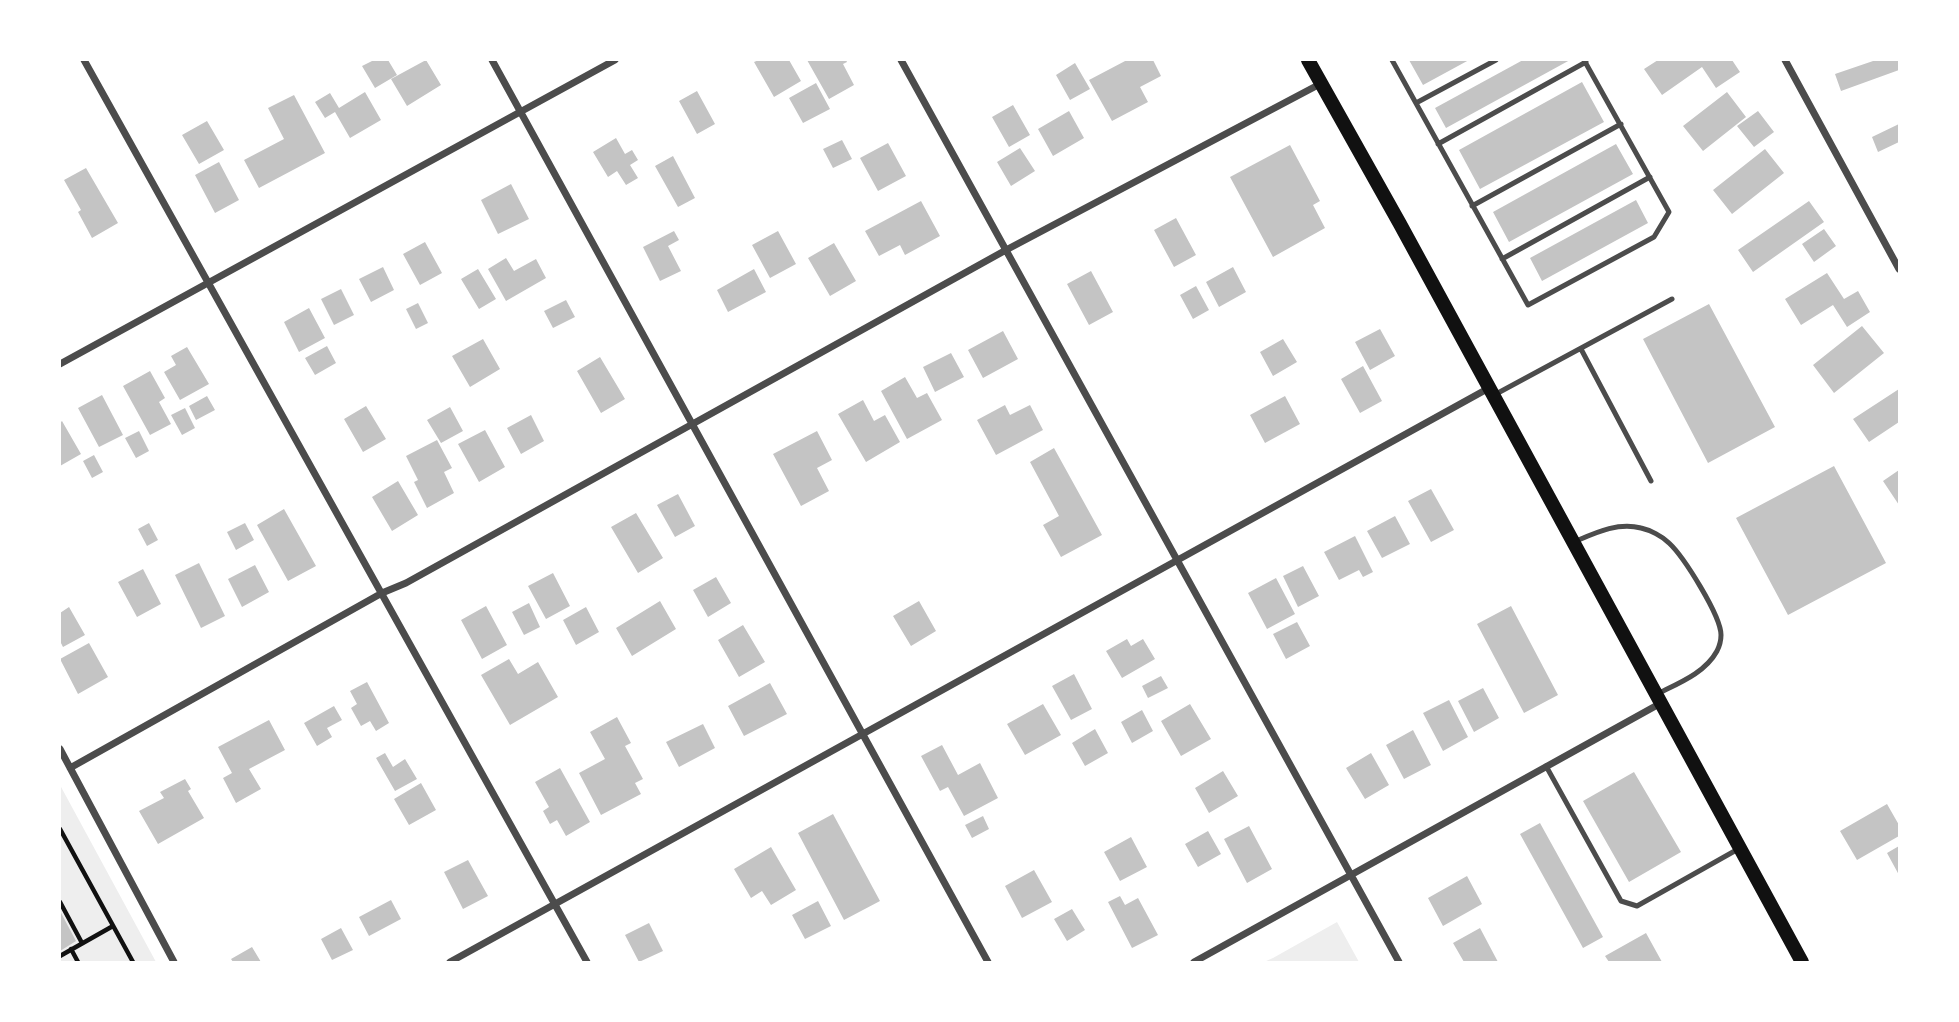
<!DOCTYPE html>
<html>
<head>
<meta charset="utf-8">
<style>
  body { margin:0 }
  #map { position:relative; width:1959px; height:1022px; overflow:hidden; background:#fff; font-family:Lato,sans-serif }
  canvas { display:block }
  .frame { position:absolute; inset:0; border:61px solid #fff; pointer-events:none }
</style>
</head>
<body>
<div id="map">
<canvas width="1959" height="1022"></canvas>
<div class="frame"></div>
</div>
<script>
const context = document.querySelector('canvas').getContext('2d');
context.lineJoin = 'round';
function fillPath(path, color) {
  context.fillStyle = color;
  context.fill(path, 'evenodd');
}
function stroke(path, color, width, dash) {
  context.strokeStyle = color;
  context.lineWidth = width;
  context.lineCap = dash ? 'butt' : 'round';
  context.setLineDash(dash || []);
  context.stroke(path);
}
fillPath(new Path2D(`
  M60,785L156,962H60Z
  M1337,922L1359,962H1264L1273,958Z`), '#eee');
fillPath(new Path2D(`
  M374,60H388L397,75L375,88L362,66Z
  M426,60L441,85L407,106L391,79Z
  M759,60H789L801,81L774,97L754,62Z
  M807,60H846L847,62L843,64L854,85L829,99Z
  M1127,60H1153L1161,76L1140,87L1148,102L1112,121L1089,80Z
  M1409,60H1469L1423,85Z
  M1523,60H1570L1446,128L1435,108Z
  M1658,60H1732L1740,72L1716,88L1702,67L1662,95L1644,69Z
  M1876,60H1899V70L1841,91L1835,74Z
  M1075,63L1090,89L1070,100L1056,75Z
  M1582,82L1604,122L1480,189L1459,150Z
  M816,83L830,109L803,123L789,98Z
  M697,91L715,124L697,134L679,101Z
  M365,92L381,120L350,138L335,112L325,118L315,102L330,93L339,108Z
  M1727,92L1746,117L1703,151L1683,126Z
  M294,95L325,153L259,188L244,160L284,139L268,108Z
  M1013,105L1030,135L1009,147L992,117Z
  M1069,111L1084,138L1053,156L1038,129Z
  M1758,111L1774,132L1754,147L1737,126Z
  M207,121L224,150L199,164L182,135Z
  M1899,124V142L1878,152L1872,137Z
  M616,138L625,154L632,150L638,160L630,165L638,178L626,185L617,171L608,177L593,152Z
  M842,140L852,159L833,168L823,149Z
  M888,143L906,176L878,191L860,158Z
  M1616,144L1633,174L1509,242L1493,212Z
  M1290,145L1320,201L1313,205L1325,228L1273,257L1230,177Z
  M1020,148L1035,171L1011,186L997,162Z
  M1765,149L1784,173L1732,214L1713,190Z
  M673,156L695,198L678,207L655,166Z
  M219,162L239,200L215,213L195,175Z
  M86,168L118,223L92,238L78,212L81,210L64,180Z
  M511,184L529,219L498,234L481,200Z
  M1636,200L1648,223L1542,281L1530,258Z
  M921,201L940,236L905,255L900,245L879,256L865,231Z
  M1809,201L1824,222L1753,272L1738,250Z
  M1176,218L1196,255L1174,267L1154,230Z
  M1824,229L1836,246L1814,262L1802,244Z
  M674,231L679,240L668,246L681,271L660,281L643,247Z
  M778,231L796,264L770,278L752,245Z
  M425,242L442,273L420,285L403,254Z
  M834,243L856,281L830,296L808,258Z
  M506,258L514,271L536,259L546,278L506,301L488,269Z
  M383,267L394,290L371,302L359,279Z
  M1233,267L1246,292L1219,307L1206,282Z
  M478,269L496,299L479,309L461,279Z
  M754,269L766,292L728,312L717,290Z
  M1091,271L1113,312L1089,325L1067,284Z
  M1827,273L1844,299L1858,291L1870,312L1847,327L1833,305L1801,325L1785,299Z
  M1196,286L1209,310L1193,319L1180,295Z
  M341,289L354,315L334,325L321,299Z
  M566,300L575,317L553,328L544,311Z
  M418,303L428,323L416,329L406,309Z
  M1709,304L1775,427L1708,463L1643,339Z
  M309,308L325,338L299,352L284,322Z
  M1862,326L1884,353L1834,393L1813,365Z
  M1380,329L1395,356L1370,370L1355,342Z
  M1003,331L1018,359L983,378L968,350Z
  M483,339L500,369L470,387L452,356Z
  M1283,339L1297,362L1273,376L1260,352Z
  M327,346L336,363L315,375L305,358Z
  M187,347L209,384L180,400L164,372L176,365L171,356Z
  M951,353L964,377L935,392L923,367Z
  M600,357L625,399L601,413L577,371Z
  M1363,366L1382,401L1360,413L1341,379Z
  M150,371L165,398L159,402L171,424L150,435L123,386Z
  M905,377L917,398L927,393L942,420L907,439L881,391Z
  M1899,389V422L1869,442L1853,419Z
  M102,395L123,435L99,447L78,408Z
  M207,396L215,410L196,420L189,406Z
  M1285,396L1300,424L1265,443L1250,415Z
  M863,400L874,421L885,415L900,442L866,462L838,414Z
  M1005,405L1010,415L1030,405L1043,430L996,455L977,420Z
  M366,406L386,439L363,452L344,419Z
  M450,407L463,431L441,443L427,420Z
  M185,408L195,428L182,435L171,415Z
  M531,415L544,441L521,454L507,428Z
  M62,421L81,454L60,466V423Z
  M485,430L505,467L479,482L458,444Z
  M139,431L149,451L136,458L125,438Z
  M817,431L832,460L817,468L829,491L801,506L773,454Z
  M437,440L452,468L444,472L454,493L427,508L414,482L418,480L406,456Z
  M1054,448L1102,535L1061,557L1043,525L1059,516L1030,462Z
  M94,455L103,472L92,478L83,461Z
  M1834,466L1886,563L1788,615L1736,518Z
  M1899,470V505L1883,481Z
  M398,481L418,515L392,531L372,497Z
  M1431,489L1454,530L1431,542L1408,501Z
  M678,494L695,526L675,537L657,505Z
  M284,509L316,566L288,581L257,525Z
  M636,513L663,558L638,573L611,527Z
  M1395,516L1410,544L1382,558L1367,531Z
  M149,523L158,540L147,546L138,529Z
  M245,523L254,540L236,550L227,532Z
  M1355,536L1373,572L1363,577L1359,570L1339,580L1324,552Z
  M199,563L225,616L201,628L175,575Z
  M255,565L269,592L242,607L228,579Z
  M1303,566L1319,596L1298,607L1283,576Z
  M143,569L161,604L137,617L118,582Z
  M553,573L570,606L546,619L528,586Z
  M716,577L731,603L708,617L693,590Z
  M1276,578L1295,614L1267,629L1248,593Z
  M660,601L676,629L632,656L616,628Z
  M919,601L936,631L911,646L893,616Z
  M529,603L540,627L524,635L512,612Z
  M486,606L507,645L482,659L461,620Z
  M1511,606L1558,695L1524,713L1477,624Z
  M69,607L85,635L63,647L60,641V613Z
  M586,607L599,632L576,645L563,620Z
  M1297,622L1310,646L1286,659L1273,634Z
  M743,625L765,662L739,677L718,640Z
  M1127,639L1131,646L1143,639L1155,659L1122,678L1106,651Z
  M89,643L108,677L78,694L60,659Z
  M509,659L518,674L538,662L558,697L510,725L481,675Z
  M1074,674L1092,709L1071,720L1052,686Z
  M1161,676L1168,688L1148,698L1142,686Z
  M367,682L389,723L376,731L370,721L361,726L351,708L357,704L350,691Z
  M770,683L787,714L744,736L728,706Z
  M1483,688L1499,718L1474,732L1458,701Z
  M1449,700L1468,737L1443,751L1423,713Z
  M1043,704L1061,735L1025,755L1007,724Z
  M1190,704L1211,739L1181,756L1161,721Z
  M334,706L342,720L327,728L332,737L317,746L304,723Z
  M1142,710L1153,731L1132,743L1121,722Z
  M617,717L631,743L625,746L643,779L635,783L641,794L601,815L579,773L605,759L590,732Z
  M269,720L285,750L249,769L261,789L236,803L223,778L232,773L218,747Z
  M703,724L715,748L679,767L666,742Z
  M1095,729L1108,753L1085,766L1072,743Z
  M1413,730L1431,765L1404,779L1386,745Z
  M942,745L958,775L980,763L998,798L964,816L948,787L940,791L921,756Z
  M385,753L393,767L405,759L417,779L395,791L376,758Z
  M1371,753L1389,785L1365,799L1346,768Z
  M560,768L590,822L566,836L557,820L550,824L543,811L549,807L535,782Z
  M1223,771L1238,796L1209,813L1195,788Z
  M1634,772L1681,852L1629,882L1583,801Z
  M185,779L191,789L188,791L204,818L158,844L139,811L164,798L160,792Z
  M421,783L436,810L409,825L394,799Z
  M1887,804L1899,825V836L1857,860L1840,831Z
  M833,814L880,901L844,920L798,833Z
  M983,816L989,829L972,838L965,825Z
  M1540,823L1603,937L1583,948L1520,834Z
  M1249,826L1272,869L1247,883L1224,839Z
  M1208,831L1221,854L1198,867L1185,844Z
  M1131,837L1147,867L1120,881L1104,852Z
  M1899,846V875L1887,853Z
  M771,847L796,890L771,905L762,891L751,898L734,869Z
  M468,860L488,896L463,909L444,872Z
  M1034,870L1052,902L1022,918L1005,886Z
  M1467,876L1482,904L1443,926L1428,898Z
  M1120,896L1125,905L1138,898L1158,935L1132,948L1108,902Z
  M391,900L401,919L369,936L359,917Z
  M818,901L831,926L805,939L792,915Z
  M1072,909L1085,930L1067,941L1054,919Z
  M60,911L76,941L60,951Z
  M649,923L663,951L639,962L625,935Z
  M341,928L353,950L332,960L321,939Z
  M1480,928L1498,962H1464L1453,943Z
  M1646,933L1662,962H1609L1605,956Z
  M252,947L261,962H233L231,959Z`), '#c4c4c4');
stroke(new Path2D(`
  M60,829L133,962
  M60,902L82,943
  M71,949L78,962
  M60,956L113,926`), '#111', 4.5);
stroke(new Path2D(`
  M1392,60L1528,305L1654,237L1669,212L1584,60
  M1416,103L1496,60
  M1438,144L1586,62
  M1472,206L1621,124
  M1502,259L1650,177
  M1581,349L1651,481
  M1496,394L1672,299
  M1574,542C1595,533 1617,522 1641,528C1650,530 1662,536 1669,543C1684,557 1721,616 1721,635C1721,640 1719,647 1717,651C1705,673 1679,683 1657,694
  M1546,766L1621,901L1637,906L1740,848`), '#4c4c4c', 5);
stroke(new Path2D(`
  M84,60L587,962
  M492,60L988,962
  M901,60L1399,962
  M1785,60L1899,269
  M60,364L615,60
  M60,749L174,962
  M70,768L382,593L406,583L1006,250L1320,84
  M450,962L1489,388
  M1194,962L1661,703`), '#4c4c4c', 7);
stroke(new Path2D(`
  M1308,60L1400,224L1802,962`), '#111', 14);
</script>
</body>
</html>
